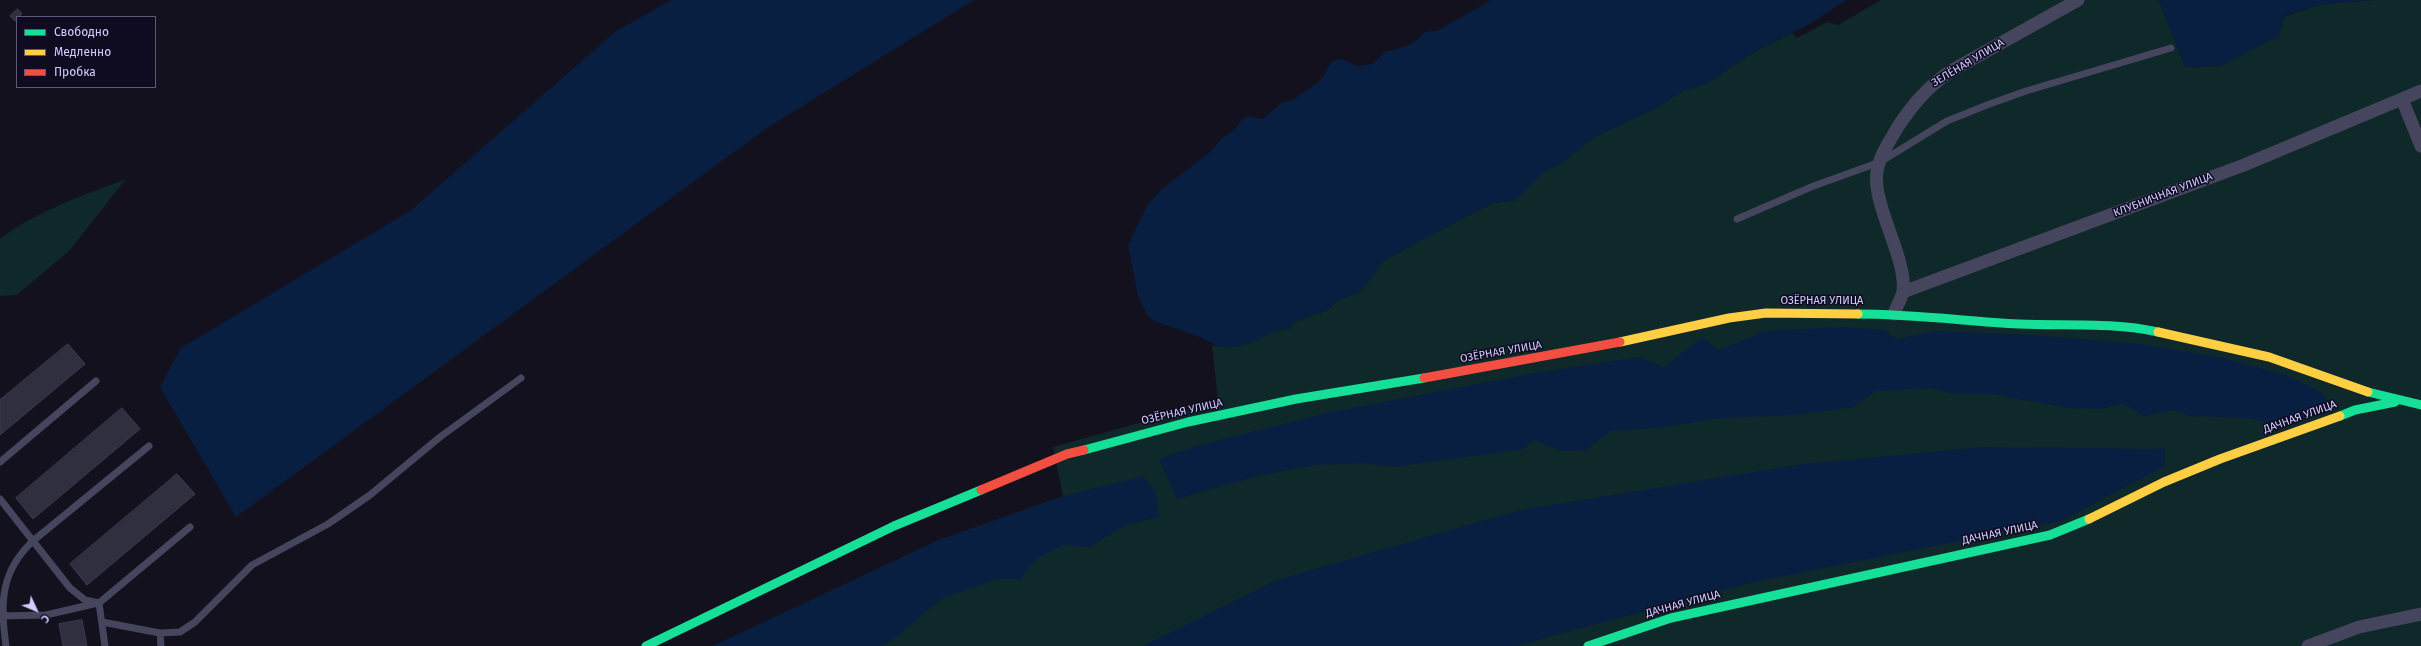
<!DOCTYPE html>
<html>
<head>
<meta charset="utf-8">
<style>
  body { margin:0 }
  #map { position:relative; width:2421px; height:646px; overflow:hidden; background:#12111d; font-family:"Fira Sans",sans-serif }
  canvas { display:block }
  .legend { position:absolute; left:16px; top:16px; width:140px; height:72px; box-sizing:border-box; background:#0f0c22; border:1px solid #5d597a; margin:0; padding:5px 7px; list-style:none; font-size:12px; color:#d2cdff }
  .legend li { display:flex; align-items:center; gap:8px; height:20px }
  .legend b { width:20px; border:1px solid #5d597a }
  .north { position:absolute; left:16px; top:590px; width:40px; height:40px; -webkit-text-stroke:3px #0f0c22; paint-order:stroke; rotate:134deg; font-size:11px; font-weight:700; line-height:16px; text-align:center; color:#d2cdff }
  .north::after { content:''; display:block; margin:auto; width:14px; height:18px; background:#d2cdff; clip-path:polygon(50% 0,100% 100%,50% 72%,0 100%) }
</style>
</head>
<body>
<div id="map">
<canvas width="2421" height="646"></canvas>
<ul class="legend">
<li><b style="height:5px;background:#16e098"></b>Свободно</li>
<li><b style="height:5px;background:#ffcf43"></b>Медленно</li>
<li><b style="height:5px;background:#f24e42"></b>Пробка</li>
</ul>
<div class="north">С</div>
</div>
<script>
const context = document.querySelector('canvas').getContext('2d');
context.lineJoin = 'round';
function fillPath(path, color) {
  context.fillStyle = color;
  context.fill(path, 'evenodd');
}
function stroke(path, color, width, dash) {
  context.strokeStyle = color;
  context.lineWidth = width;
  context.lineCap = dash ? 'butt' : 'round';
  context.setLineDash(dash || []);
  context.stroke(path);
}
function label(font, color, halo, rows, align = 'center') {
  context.font = font + ' "Fira Sans",sans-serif';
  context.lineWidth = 3;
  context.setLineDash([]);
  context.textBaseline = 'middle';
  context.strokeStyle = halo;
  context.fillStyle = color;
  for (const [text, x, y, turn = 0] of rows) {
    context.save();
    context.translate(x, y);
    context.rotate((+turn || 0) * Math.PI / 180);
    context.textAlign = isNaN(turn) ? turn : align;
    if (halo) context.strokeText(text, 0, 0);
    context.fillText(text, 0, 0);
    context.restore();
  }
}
fillPath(new Path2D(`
  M1881,0H2159L2185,67L2220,66L2278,36L2285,16L2323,4L2373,0H2421V646H713L939,540L1063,496L1053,447L1218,401L1212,345C1246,355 1261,328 1289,329L1294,322L1328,310L1337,301L1357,293L1366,285L1382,262L1417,242L1493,203L1516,200L1543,173L1563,162L1592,138L1658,107L1684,90L1706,84L1757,50L1792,33L1797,38L1827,22L1838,25Z
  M126,179L70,250L17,295L0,296V239C36,211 84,195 126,179Z`), '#0f2829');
fillPath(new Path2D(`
  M672,0H974L767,128L236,517L160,387L181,348L410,211L616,31Z
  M1491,0H1846L1810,24L1757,50L1706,84L1684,90L1658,107L1592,138L1563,162L1543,173L1516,200L1493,203L1417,242L1382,262L1366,285L1357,293L1337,301L1328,310L1294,322L1289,329H1279L1251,343L1237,347H1219L1200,337L1154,321L1147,315L1138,296L1128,245L1148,204L1163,188L1210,152L1220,140L1235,129L1244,118L1250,116L1263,119L1281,103L1293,100L1316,84L1323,77L1332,61L1341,59L1357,66L1372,64L1385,52L1412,44L1425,32L1439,30Z
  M2159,0H2373L2323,4L2285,15L2278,36L2220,66L2185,67Z
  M1844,327L1884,330L1897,339L1935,331L2029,335L2133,343L2224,358L2288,376L2320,391L2331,404L2326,413L2286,425L2246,418L2191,416L2174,410L2144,416L2124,404L2100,409L2069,408L1992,394H1957L1929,388L1876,391L1854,407L1795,415L1721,418L1656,428L1611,431L1586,450L1562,451L1534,440L1524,449L1394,467L1360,463L1316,465L1261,475L1177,499L1159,459L1193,447L1322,414L1534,373L1639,357L1664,367L1702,337L1719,350L1766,331Z
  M1982,447L2165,449V466L2061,521L1750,583L1515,646H1143L1277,580L1520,510L1803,464Z
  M1143,476L1156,492L1159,517L1126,525L1090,547L1064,545L1036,559L1020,579H998L942,598L894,639L882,646H713L939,540L1064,496Z`), '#091f41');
const building = new Path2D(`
  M18,9L22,14L15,21L10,16Z
  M68,344L85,364L0,435V400Z
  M122,408L140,429L33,519L16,498Z
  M177,474L195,494L87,585L70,564Z
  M82,620L87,646H63L59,624Z`);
fillPath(building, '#302f3f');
stroke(building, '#3e3a52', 1);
stroke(new Path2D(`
  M1737,219L1811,187L1880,162L1947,121L1987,105L2026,91L2171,48
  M0,462L96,381
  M0,499L70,588L85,600L99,603
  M0,616L46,615L98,603
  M102,622L160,633L180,632L195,622L252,565L328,524L370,495L440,437L521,378
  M160,633L161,646
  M6,646C0,604 0,571 34,540L149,446
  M105,646L99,603L190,527`), '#45455e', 7);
stroke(new Path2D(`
  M2402,99L2421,146
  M1903,292L2244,165L2421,91
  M1894,314C1896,307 1902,298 1903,291C1907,258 1872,205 1877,172C1879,156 1891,139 1899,125C1914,103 1927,88 1949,72L2078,0
  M2308,646L2359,627L2421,614`), '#45455e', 13);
stroke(new Path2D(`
  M1858,314C1912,314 1965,321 2019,324C2065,326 2113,322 2158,332
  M2368,392L2421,405
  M2340,416L2355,410L2395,402
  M1084,450L1188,422L1296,399L1424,378
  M646,646L894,526L981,490
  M1588,646L1671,618L2050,535L2089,519`), '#16e098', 9);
stroke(new Path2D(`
  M2158,332L2269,357L2368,392
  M1620,342L1729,318L1766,313L1858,314
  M2089,519L2164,482L2220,459L2340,416`), '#ffcf43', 9);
stroke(new Path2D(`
  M1424,378L1620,342
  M981,490L1067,454L1084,450`), '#f24e42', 9);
label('11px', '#d2cdff', '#0f0c22', [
  ["ЗЕЛЁНАЯ УЛИЦА",1968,63,-31],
  ["КЛУБНИЧНАЯ УЛИЦА",2163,195,-21],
  ["ОЗЁРНАЯ УЛИЦА",1822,301],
  ["ОЗЁРНАЯ УЛИЦА",1501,352,-10],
  ["ОЗЁРНАЯ УЛИЦА",1182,412,-13],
  ["ДАЧНАЯ УЛИЦА",2300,417,-20],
  ["ДАЧНАЯ УЛИЦА",2000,533,-12],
  ["ДАЧНАЯ УЛИЦА",1683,604,-15]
]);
</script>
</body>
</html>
